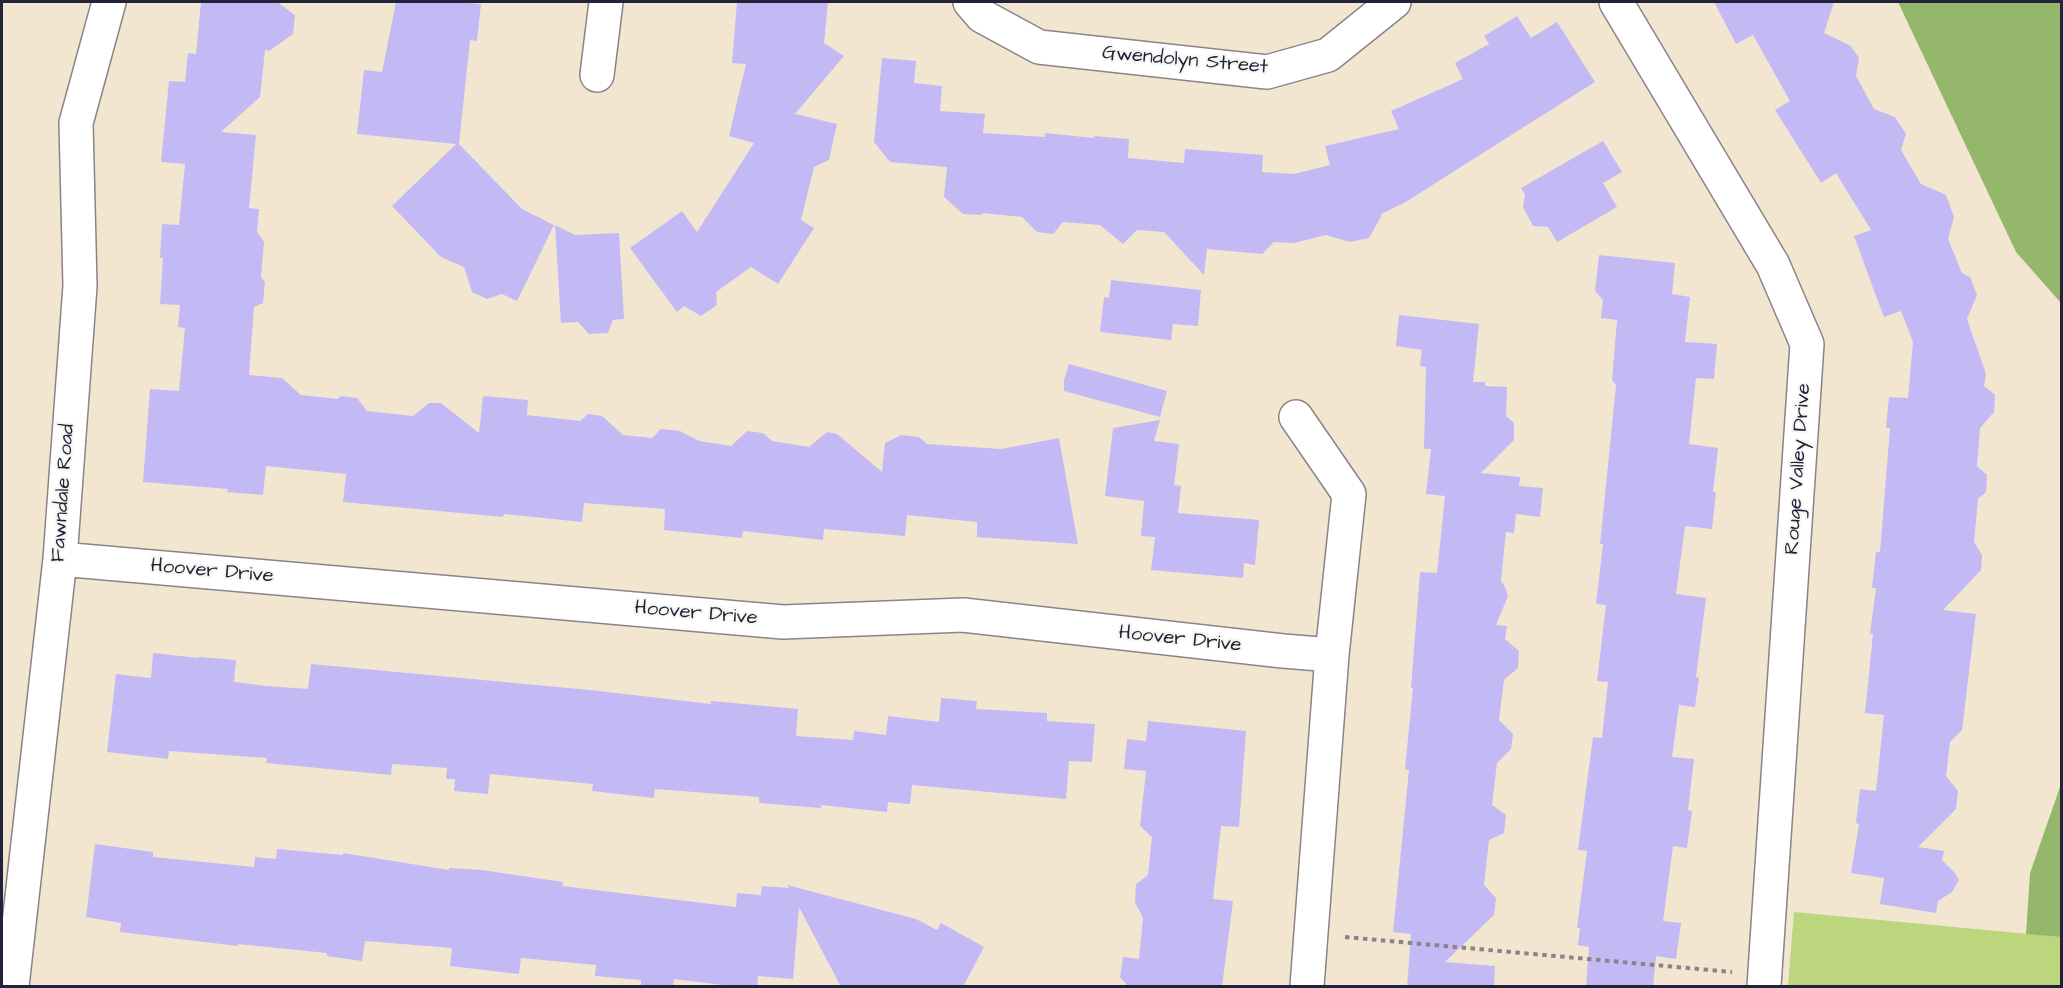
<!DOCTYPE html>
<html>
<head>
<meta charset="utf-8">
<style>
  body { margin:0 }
  #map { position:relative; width:2063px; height:988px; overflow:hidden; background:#f3e6d1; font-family:"Architects Daughter",sans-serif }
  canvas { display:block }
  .frame { position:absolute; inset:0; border:3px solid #22223b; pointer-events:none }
</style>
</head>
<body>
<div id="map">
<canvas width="2063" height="988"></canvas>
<div class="frame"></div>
</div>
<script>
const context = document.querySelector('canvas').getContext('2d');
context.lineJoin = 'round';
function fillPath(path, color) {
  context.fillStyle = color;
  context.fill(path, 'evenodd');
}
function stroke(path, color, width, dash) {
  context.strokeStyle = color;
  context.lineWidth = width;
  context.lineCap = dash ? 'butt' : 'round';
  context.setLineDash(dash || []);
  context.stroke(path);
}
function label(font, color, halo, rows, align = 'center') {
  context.font = font + ' "Architects Daughter",sans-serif';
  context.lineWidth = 4.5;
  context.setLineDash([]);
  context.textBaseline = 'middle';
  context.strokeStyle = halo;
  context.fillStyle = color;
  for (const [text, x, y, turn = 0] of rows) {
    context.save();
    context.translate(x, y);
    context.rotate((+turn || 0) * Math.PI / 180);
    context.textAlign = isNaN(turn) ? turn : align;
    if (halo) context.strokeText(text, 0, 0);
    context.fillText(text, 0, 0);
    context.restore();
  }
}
fillPath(new Path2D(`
  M1794,912L2061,937V986H1788Z`), '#bbd67c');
fillPath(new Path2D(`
  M1898,2H2061V313V303L2016,252Z
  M2061,784V937L2026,934L2030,873Z`), '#94b76c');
fillPath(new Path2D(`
  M201,2H277L295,15L293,34L269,51L265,50L260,97L221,132L256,135L249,208L259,209L257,232L264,242L261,277L265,282L263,303L254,307L249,375L282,378L301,395L338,399L341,396L357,398L367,411L413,416L429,403H441L479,433L483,396L528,400L527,415L580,421L588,414L602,416L623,435L652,438L661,429L680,431L699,441L731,446L747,431L763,433L772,441L809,447L827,432L837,434L882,472L885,443L901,435L919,437L927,444L1001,449L1059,438L1078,544L977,537V522L907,515L905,536L824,529L823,540L743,531L742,538L664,530L665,509L584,503L582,522L504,514L503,517L343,502L346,474L266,466L263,495L227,492L228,489L143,482L150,389L179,391L185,328L178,327L180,305L160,304L163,258H160L162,224L179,225L185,164L161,162L169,81L185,82L188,53L196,54Z
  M396,2H458L481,4L477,41L470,40L459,144L522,209L554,225L517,301L502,294L487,299L472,292L464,267L441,257L392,206L456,144L357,134L364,70L382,72Z
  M737,2H828L824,43L844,56L795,114L837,124L829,160L814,167L801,220L814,228L778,284L751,267L716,292L717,305L701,316L684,306L677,312L630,248L682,211L697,232L754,143L729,136L746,64L732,63Z
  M1714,2H1834L1824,33L1851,46L1859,58L1856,76L1874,109L1895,117L1906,134L1901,150L1921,184L1946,195L1954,217L1948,239L1962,273L1970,277L1977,295L1967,319L1986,374L1984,386L1995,395L1994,412L1980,428L1977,466L1987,475L1986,492L1978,499L1974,542L1982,555L1981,570L1943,610L1976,614L1962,730L1950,742L1946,776L1958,791L1956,809L1918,847L1944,851L1942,860L1955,873L1959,880L1952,892L1938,901L1936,913L1880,904L1884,878L1851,873L1859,824L1856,823L1860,789L1876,791L1884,715L1865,713L1873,634H1870L1876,588H1872L1876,552H1880L1890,428H1886L1889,397L1908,398L1913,342L1901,311L1884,317L1873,288L1854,236L1871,230L1836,173L1821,183L1775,110L1790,101L1753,35L1736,44Z
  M1517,16L1531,38L1557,22L1595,82L1404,203L1381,214V217L1369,238L1350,242L1326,235L1294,243L1274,242L1262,254L1207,249L1204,275L1164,232L1137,230L1123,244L1100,225L1063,222L1053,234L1037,232L1022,217L983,213L981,215L963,214L944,197L947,167L890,162L874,142L882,58L916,61L914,83L942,86L940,111L985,114L983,133L1045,137V133L1094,138V136L1129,139L1128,158L1184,163L1185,149L1263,155L1262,172L1294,174L1330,165L1325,146L1399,129L1391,111L1463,79L1455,63L1489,44L1484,36Z
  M1603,141L1622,172L1603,183L1617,207L1557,242L1548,227L1533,226L1523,207L1525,195L1521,188Z
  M555,225L575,235L619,233L624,319L613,320L608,333L589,334L578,322L561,323Z
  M1599,255L1675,263L1672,294L1690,297L1685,342L1717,344L1714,379L1696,378L1689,444L1718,448L1713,492H1716L1712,529L1685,526L1676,594L1706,598L1696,677L1699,678L1695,707L1679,705L1672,757L1694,759L1688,810L1692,811L1687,848L1673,846L1663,921L1681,923L1676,959L1656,956L1653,987H1586L1589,947L1578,945L1580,928H1577L1587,851L1578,850L1593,737L1602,738L1608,682L1597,681L1606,605L1596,604L1603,544H1600L1616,385L1612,380L1617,320L1601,318L1603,300L1595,291Z
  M1111,280L1201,290L1198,326L1173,324L1171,340L1100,332L1104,297L1109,298Z
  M1399,315L1479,324L1473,382H1485V386L1507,387L1506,416L1514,423V440L1481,473L1520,477L1519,486L1543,488L1540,517L1516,514L1514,533L1506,532L1501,581L1505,587L1508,596L1496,625L1507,626L1505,639L1519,651L1518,668L1504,680L1499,720L1513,734L1511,749L1497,763L1492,805L1506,815L1504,833L1489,840L1484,885L1496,898L1494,915L1445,962L1495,966L1494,987H1407L1411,934L1393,932L1409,770L1405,769L1413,688H1411L1420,572L1437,573L1445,496L1426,494L1431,449H1424L1426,367L1420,366L1422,350L1396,346Z
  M1069,364L1167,391L1160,417L1064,391V380Z
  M1160,420L1154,441L1179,444L1174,485L1181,486L1178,513L1259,520L1255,565L1244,563L1243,578L1151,570L1155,537L1141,536L1144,501L1105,496L1113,428Z
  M153,653L199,658V657L236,660L234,682L266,686L308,689L311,664L590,690L711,704V701L798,709L796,736L853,740L854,731L886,735L888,716L939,722L941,698L977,701L976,709L1047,713V721L1095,724L1092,762L1069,761L1066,799L912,785L910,804L888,802L887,812L821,805V808L759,803V797L655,789L654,798L592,791L593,784L490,774L488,794L454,791L455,779H446L447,768L392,764L391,775L266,763L267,758L169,751L168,759L107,752L116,674L151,678Z
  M1148,721L1246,731L1239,827L1221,826L1213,899L1233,901L1222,987H1129L1120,977L1123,957L1139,959L1143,918L1135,902L1136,884L1148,875L1152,837L1140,826L1146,771L1124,769L1127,739L1146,741Z
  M95,844L153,852V857L254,867L255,857L276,859L277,849L343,855V853L449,870V868L482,870L563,882L562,886L736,907L737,893L761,895L762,886L789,888L787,885L916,919L937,930L941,923L984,947L963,987H841L799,907L793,979L758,976L757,987H740L674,979L673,987L641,985V980L595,976L596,965L521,958L519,974L450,966L452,948L365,941L362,961L327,956V953L238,944V946L120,932L121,923L86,917Z`), '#c3b9f5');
const minor = new Path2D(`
  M970,2L982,16L1039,47L1267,72L1328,55L1394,2
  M1616,2L1773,265L1807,344L1764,986
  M597,75L606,2
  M1296,417L1349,494L1332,655L1307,986
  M60,559L783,622L963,615L1283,651L1332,655
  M12,986L60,559L80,286L76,123L109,2`);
stroke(minor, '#8a8486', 36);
stroke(new Path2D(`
  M1345,937L1732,972`), '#8a8486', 4, [4.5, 4.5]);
stroke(minor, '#fff', 33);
label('20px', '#22223b', '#f6f6f2', [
  ["Gwendolyn Street",1185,61,5],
  ["Rouge Valley Drive",1799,469,-86],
  ["Fawndale Road",64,493,-86],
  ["Hoover Drive",212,572,5],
  ["Hoover Drive",696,614,5],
  ["Hoover Drive",1180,640,6]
]);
</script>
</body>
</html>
